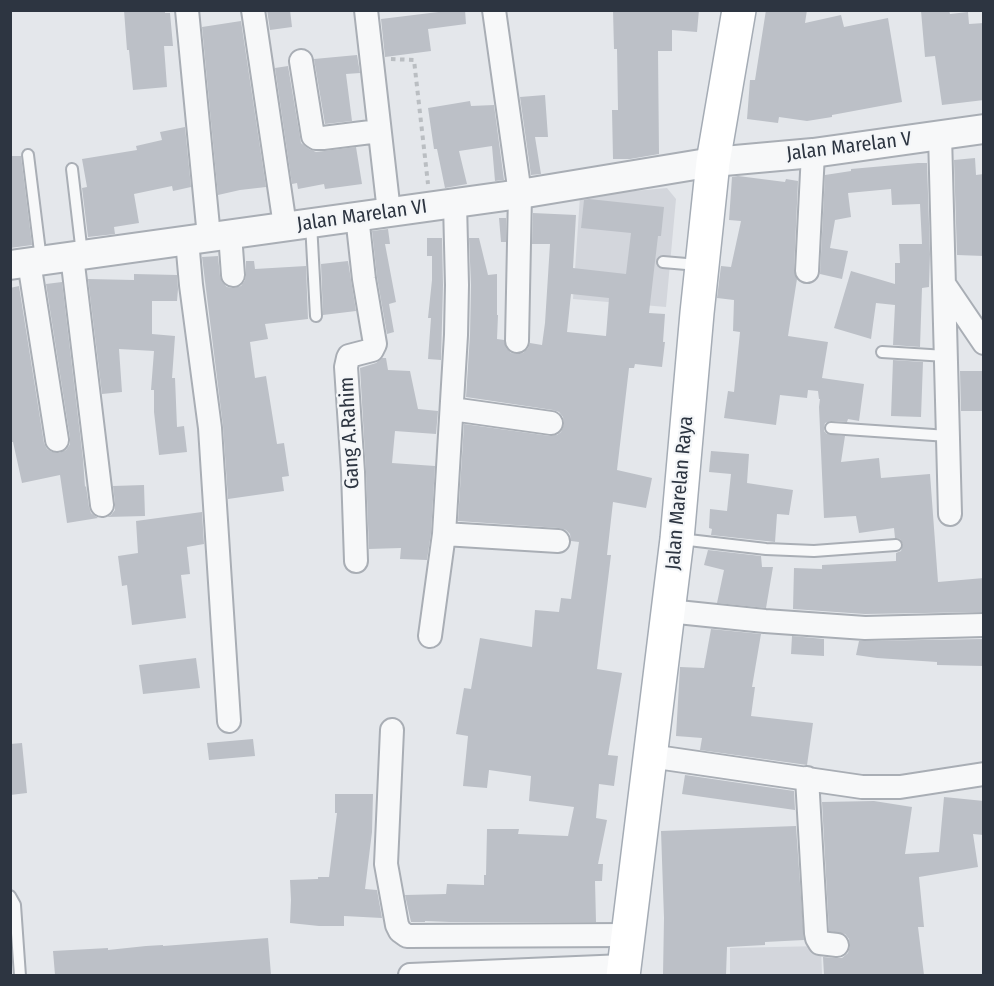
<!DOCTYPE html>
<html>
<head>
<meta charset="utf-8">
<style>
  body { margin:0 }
  #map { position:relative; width:994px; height:986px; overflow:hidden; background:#e4e7eb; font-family:"Fira Sans Condensed",sans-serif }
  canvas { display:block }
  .frame { position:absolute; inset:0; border:12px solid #2d3541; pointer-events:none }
</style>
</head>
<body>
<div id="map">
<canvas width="994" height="986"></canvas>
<div class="frame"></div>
</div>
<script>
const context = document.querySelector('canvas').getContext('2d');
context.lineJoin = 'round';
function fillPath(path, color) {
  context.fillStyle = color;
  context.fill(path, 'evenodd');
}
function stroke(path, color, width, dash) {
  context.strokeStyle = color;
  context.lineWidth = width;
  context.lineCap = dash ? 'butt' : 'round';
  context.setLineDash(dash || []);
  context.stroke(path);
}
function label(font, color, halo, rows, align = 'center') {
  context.font = font + ' "Fira Sans Condensed",sans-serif';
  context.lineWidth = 4.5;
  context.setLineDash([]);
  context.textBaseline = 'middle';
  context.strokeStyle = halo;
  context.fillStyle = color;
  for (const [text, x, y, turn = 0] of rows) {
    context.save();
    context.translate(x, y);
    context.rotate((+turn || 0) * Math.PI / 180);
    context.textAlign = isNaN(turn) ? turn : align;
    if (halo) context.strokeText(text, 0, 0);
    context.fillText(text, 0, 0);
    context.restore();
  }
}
fillPath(new Path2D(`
  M667,188L676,199L666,307L573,299L580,196Z
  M821,946L822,975L730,976V948Z`), '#d3d6dc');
fillPath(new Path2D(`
  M124,10H165V13H170L173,46H164L167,87L133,90L129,50H127Z
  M267,10H290L292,27L270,30Z
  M455,10H465L466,24L428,29L431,51L385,57L381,19Z
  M613,10H699L697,32L672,30V51H658L659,154L630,159H613L612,110H618L617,49H614Z
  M766,10H807L805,23L841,15L844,27L888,18L902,102L832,115V117L807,121L779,117L778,123L747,119L750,80H755Z
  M949,10L950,14L968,12L969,24L984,23V100L942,105L935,56L925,57L921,11Z
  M241,21L266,187L240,190L218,195L202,27Z
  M357,55L360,73L346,74L352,121L325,124L314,59Z
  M288,66L301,143L309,149L316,152L356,147L362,184L325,189L324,184L298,189L297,183L292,184L275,68Z
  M545,95L548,137H535L541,174L531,175L520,97Z
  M470,101L471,106L494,105L504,180L495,181L492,146L459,151L467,184L445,188L437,149H434L428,108Z
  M185,127L191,187L173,191L172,186L134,194L139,223L114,227L115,234L88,237L82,188L87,187L82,159L137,150L136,146L162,140L160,132Z
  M10,156H21L32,245L10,248Z
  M975,158L976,175L984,174V256L957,255L954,160Z
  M918,163H927L930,254L929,287L922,288L920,347L893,345L895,305L876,303L871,339L834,328L851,271L895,284V263H900L899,244H922L920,204L892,205L891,189L848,193L851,217L835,220L830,248L848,251L842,279L820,274L825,175L851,171V169Z
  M738,176L785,182L786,179L798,181L794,270L797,279L788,336L828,342L822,378L864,384L859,421L848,419L847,422L831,421L825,423L824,427V431L827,434L845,436L841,462L879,458L881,478L930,474L938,582L984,578V612L865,614L793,609L794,568L822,569V565L896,561V553L901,551L903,544L900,539L895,538L894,528L859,533L856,516L824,518L819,407L820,399H819L818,391L808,390L807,398L780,395L776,425L724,418L728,391L734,392L740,332L733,331L734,300L717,298L721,266L731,267L741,221L729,220L732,177Z
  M589,199L664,207L661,236H658L649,313L665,314L663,342H665L662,367L635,364L634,368H629L617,470L652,478L646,508L613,502L607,555H611L597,669L622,673L608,755L618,756L614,786L599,784L596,818L607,820L598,864H603L602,881H595L596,922H450L425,921V922H411L405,895L446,894L447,884L484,885V875H486L487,829H519L518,834L568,836L574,807L529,801L531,776L489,770L487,788L463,786L468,736L456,734L464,688L471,689L480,638L532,647L535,610L559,612L561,598L571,599L579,542L571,541L570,534L566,530L559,528L458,521L464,424L550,436L557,435L561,432L564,424L563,417L559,412L553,410L466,397L470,335L471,285L469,238H479L488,275L497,274V315H498L497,339L504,340L506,348L511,353L517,354L523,353L528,348L530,343L542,345L545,323L550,244H532L533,213L576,215L573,268L626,274L631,233L581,228L584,200ZM571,294L609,298L606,336L567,332Z
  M499,218H506V242H501Z
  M388,229L390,244H385L396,302L389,304L394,332L387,334L377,277L372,231Z
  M427,238H442L443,285L441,360L428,359L431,318H428L432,280V256H427Z
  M218,256L220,276L222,282L227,287L233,288L241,286L245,280L246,274V261H254L255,269L306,266L308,319L265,324L268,339L250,342L255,378L266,376L277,444L284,443L289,476L282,477L284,491L228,499L223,426L202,257Z
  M348,261L356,311L323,315L321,264Z
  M134,274L177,275L178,289L177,301H152V334L175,336L172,378H175L177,427L184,426L187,452L159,455L154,412V390H151L154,351L119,349L122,392L102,394L88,279L134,280Z
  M62,282L83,459L85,487L86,486L89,507L91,513L98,518L67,523L60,475L22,483L13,442H10V288L19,286L44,443L47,449L52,452L59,453L66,450L70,444V438L46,284Z
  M382,358H386L388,370L410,371L418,409L438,411L436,434L395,431L392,463L435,466L431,533L427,560L400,559L401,548L369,549L366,472L360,368L376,363Z
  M893,360L923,362L921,417L891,416Z
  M960,371H984V411H961Z
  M711,451L749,454L747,483L793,490L789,515L777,514L775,542L711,535L712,529L709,528L710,509L727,511L731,474L709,472Z
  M144,485L145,516L107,517L111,515L115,510V503L113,486Z
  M202,512L204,544L187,547L190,574L181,575L186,618L132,625L127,585L122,586L118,556L138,553L136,521Z
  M708,550L761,556L762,567H773L766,608L717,603L724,570L704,565Z
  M711,629L761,634L752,687H755L751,716L813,723L807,765L700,750L702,738L676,736L680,667L704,668Z
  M792,636L824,639V656L791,654Z
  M984,639V666L937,665V662L877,658L856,655L859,641Z
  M196,658L200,688L143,694L139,665Z
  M253,739L255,756L209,760L207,743Z
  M22,743L27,793L10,795V744Z
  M685,775L794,791L795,810L682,794Z
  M335,794H373L372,832L365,889L377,890L382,918L344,916V926H319L290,923L291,900L290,880L318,879V877H329L337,813H335Z
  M944,797L984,801V835L973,834L978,867L919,877L924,927H918L924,975H824L823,957L835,958H842L848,953L850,946L849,939L845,934L829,931L822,802L874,801L912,807L905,854L939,852Z
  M796,826L804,940L765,942V945L727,947L726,975H663L664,918L661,831Z
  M268,938L271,975H55L53,951L108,948V950L146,946L163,945V946Z`), '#bcc0c7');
const service = new Path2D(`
  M28,155L41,260
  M72,169L82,254
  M311,223L316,316
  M663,262L698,265
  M882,352L946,356
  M831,428L948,436
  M680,539L766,549L814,551L896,545
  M10,896L15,905L20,976`);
const minor = new Path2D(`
  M187,10L209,237
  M253,10L285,226
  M366,10L389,212
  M494,10L520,194L517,341
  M301,61L313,136L316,138H323L379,131
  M940,135L950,514
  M455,203L457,285L456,335L444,534L558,541
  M230,234L233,275
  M187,240L191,285L210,428L229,721
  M72,256L102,505
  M29,262L57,440
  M807,271L813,153
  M944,284L984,343
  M452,409L551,423
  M356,561L353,472L346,367L348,358L349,356L372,350L375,344L364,279L357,216
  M668,611L765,621L865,628L984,625
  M430,636L444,534
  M392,730L386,864L397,925L400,931L407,936L628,935
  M650,756L862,787H900L984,774
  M807,778L816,933L817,938L820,943L837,945
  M410,975L624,966`);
const tertiary = new Path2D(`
  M10,265L520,194L713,162L813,153L984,129`);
const primary = new Path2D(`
  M623,976L677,539L697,313L713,162L739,10`);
stroke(service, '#a9aeb5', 14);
stroke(minor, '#a9aeb5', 26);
stroke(tertiary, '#a9aeb5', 32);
stroke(primary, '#a5acb5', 36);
stroke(new Path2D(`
  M391,59L414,60L428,184`), '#babec2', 4, [4.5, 4.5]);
stroke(service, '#f7f8f9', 10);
stroke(minor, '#f7f8f9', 22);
stroke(tertiary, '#f7f8f9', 28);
stroke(primary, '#fff', 33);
label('20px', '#2d3541', '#f4f6f8', [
  ["Jalan Marelan V",849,147,-7],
  ["Jalan Marelan VI",362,216,-8],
  ["Gang A.Rahim",350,433,-93],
  ["Jalan Marelan Raya",680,493,-85]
]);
</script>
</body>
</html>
